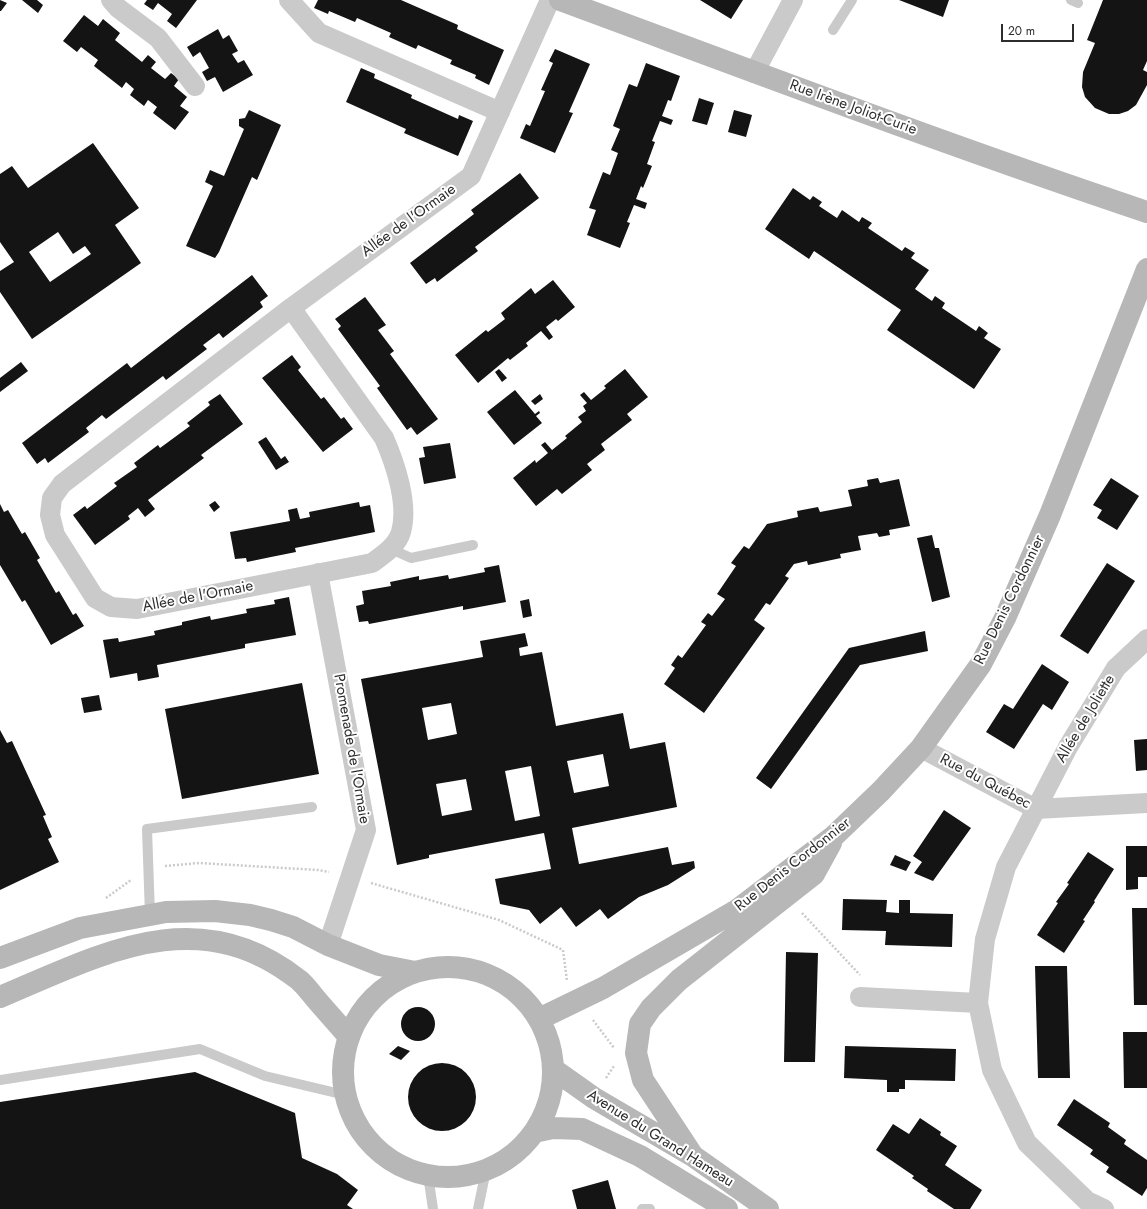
<!DOCTYPE html>
<html>
<head>
<meta charset="utf-8">
<style>
  body { margin:0 }
  #map { position:relative; width:1147px; height:1209px; overflow:hidden; background:#fff; font-family:Jost,sans-serif }
  canvas { display:block }
  .scale { position:absolute; left:1001px; top:24px; width:73px; height:18px; box-sizing:border-box; border:2px solid #2d2d2d; border-top:0; padding-left:5px; font-size:12px; line-height:14px; white-space:nowrap; color:#2d2d2d; -webkit-text-stroke:3px #fff; paint-order:stroke }
</style>
</head>
<body>
<div id="map">
<canvas width="1147" height="1209"></canvas>
<div class="scale">20 m</div>
</div>
<script>
const context = document.querySelector('canvas').getContext('2d');
context.lineJoin = 'round';
function fillPath(path, color) {
  context.fillStyle = color;
  context.fill(path, 'evenodd');
}
function stroke(path, color, width, dash) {
  context.strokeStyle = color;
  context.lineWidth = width;
  context.lineCap = dash ? 'butt' : 'round';
  context.setLineDash(dash || []);
  context.stroke(path);
}
function label(font, color, halo, rows, align = 'center') {
  context.font = font + ' Jost,sans-serif';
  context.lineWidth = 4;
  context.setLineDash([]);
  context.textBaseline = 'middle';
  context.strokeStyle = halo;
  context.fillStyle = color;
  for (const [text, x, y, turn = 0] of rows) {
    context.save();
    context.translate(x, y);
    context.rotate((+turn || 0) * Math.PI / 180);
    context.textAlign = isNaN(turn) ? turn : align;
    if (halo) context.strokeText(text, 0, 0);
    context.fillText(text, 0, 0);
    context.restore();
  }
}
fillPath(new Path2D(`
  M0,0L7,3L1,11H0Z
  M22,0H37L43,5L38,13Z
  M147,0H197L176,28L167,21L172,14L158,3L153,10L144,4Z
  M318,0H401L458,25L457,29L504,50L489,85L475,78L476,75L450,64L452,60L418,45L416,49L389,37L391,33L357,18L355,22L329,11L328,14L314,8Z
  M700,0H743L731,19Z
  M899,0H949L943,17Z
  M1103,0H1147V61L1143,70L1147,72V85L1136,105L1128,111L1119,114H1109L1095,108L1085,97L1082,87L1083,72L1095,43L1087,40Z
  M84,15L98,26L103,19L120,33L115,40L142,62L148,55L156,62L151,68L165,79L171,73L179,79L174,86L187,97L180,106L189,112L175,130L153,113L157,107L148,100L144,106L130,95L134,89L126,82L122,88L94,66L98,60L81,47L77,52L63,41Z
  M218,29L223,39L229,35L238,51L232,54L238,63L244,60L253,75L223,92L215,77L207,81L202,72L209,68L200,52L193,57L187,47Z
  M555,49L590,64L569,112L573,113L555,153L520,138L526,124L530,126L545,91L541,90L553,63L549,61Z
  M646,63L680,76L671,101L668,100L662,116L673,120L671,125L660,121L652,141L655,142L647,164L652,166L643,188L641,186L636,199L647,203L645,209L634,205L627,222L630,223L620,248L587,235L596,210L589,208L603,172L610,175L618,153L611,150L620,129L613,126L629,84L637,87Z
  M361,68L375,74L374,78L412,95L411,98L458,119L459,115L473,121L458,156L404,133L406,129L346,102Z
  M699,98L714,103L707,125L692,121Z
  M249,110L281,125L257,180L252,177L219,252L215,258L186,246L213,186L205,182L210,170L224,176L244,129L239,126V119L245,118Z
  M734,110L752,115L746,137L728,132Z
  M93,143L139,208L115,225L141,263L32,339L0,292V271L14,262L0,242V174L12,166L28,188ZM58,232L73,254L85,246L91,254L50,282L29,252Z
  M520,173L539,198L475,247L478,251L458,266L437,282L435,278L426,284L410,263L474,214L471,210Z
  M793,188L810,200L813,196L822,202L819,206L837,218L842,210L859,222L862,217L872,223L868,228L902,251L905,247L915,253L911,258L929,270L915,289L932,301L935,296L945,303L942,308L976,331L979,326L988,333L984,338L1001,349L974,389L887,330L901,310L814,251L809,259L765,229Z
  M252,275L268,296L260,302L263,307L223,338L219,333L203,345L207,349L166,380L163,376L106,419L102,415L86,428L89,432L48,463L45,458L37,464L22,443L127,363L131,368Z
  M553,280L575,307L558,321L556,319L546,327L553,337L549,340L541,331L526,343L528,346L510,360L508,358L478,383L455,355L486,330L488,332L505,319L501,313L531,288L535,294Z
  M365,297L386,325L378,330L394,351L390,354L438,419L417,435L411,427L407,430L377,388L380,386L338,329L341,326L335,319Z
  M292,355L301,367L298,370L321,399L324,397L341,419L344,417L353,429L323,452L262,378Z
  M21,362L28,371L0,392V378Z
  M499,369L507,378L502,382L495,372Z
  M625,369L648,397L627,414L632,420L601,444L605,450L587,464L592,470L562,494L557,489L536,506L513,478L535,460L536,463L548,453L541,445L545,442L552,450L567,438L565,436L582,422L578,417L586,411L583,406L587,403L580,395L584,392L591,400L606,388L604,386Z
  M515,390L535,414L539,411L540,413L536,416L542,423L514,445L487,412Z
  M220,394L243,424L201,455L204,458L148,500L155,509L145,517L138,508L128,516L130,519L95,545L73,515L85,506L87,509L117,486L114,483L137,467L134,463L158,445L160,448L190,426L187,423L210,405L208,402Z
  M540,394L543,399L535,405L531,401Z
  M266,437L281,459L285,456L289,462L276,470L258,442Z
  M450,443L456,478L424,484L419,458L425,457L423,447Z
  M878,478L880,483L899,479L910,526L889,530L890,535L879,537L877,533L858,536L861,550L840,554L841,558L808,565L807,561L794,564L785,576L789,578L770,605L766,603L754,620L765,628L704,713L664,684L675,668L671,665L678,655L682,658L706,625L701,622L708,613L712,616L725,599L717,594L736,566L731,563L744,546L749,549L767,524L798,517L797,511L818,507L820,512L852,506L848,490L868,486L867,480Z
  M1111,478L1139,496L1117,530L1097,518L1102,510L1093,505Z
  M215,501L220,507L214,512L209,505Z
  M359,502L360,507L370,505L375,532L295,548L296,552L271,557L247,562L246,558L235,559L230,532L290,521L288,510L297,508L300,519L310,517L309,512Z
  M0,504L4,512L8,510L22,534L25,532L40,558L37,560L56,593L59,591L73,615L76,613L84,626L51,645L25,600L22,602L0,565Z
  M932,535L935,548H939L950,597L932,602L917,538Z
  M1107,563L1135,581L1088,654L1060,636Z
  M499,565L506,602L463,610V606L369,624L368,621L359,622L356,606L364,604L362,591L391,586L390,582L419,576V580L448,575L449,579L485,572L484,568Z
  M289,597L296,635L245,644V648L157,665L159,677L138,681L137,673L110,678L103,640L118,638L119,642L155,635L154,631L182,625V622L210,616L211,620L247,613L246,609L275,604L274,600Z
  M529,599L532,616L523,618L520,601Z
  M925,631L928,651L860,665L771,789L756,778L849,648Z
  M525,633L528,646L519,648L520,656L542,652L556,726L623,713L630,749L665,742L677,807L572,828L579,864L668,847L672,865L694,861L695,868L668,885L639,897L608,919L600,909L576,927L561,907L540,924L529,910L500,904L495,879L551,869L544,833L429,855V858L397,865L361,679L483,657L480,641ZM451,703L457,734L428,740L422,708ZM603,754L609,786L574,793L567,761ZM531,766L540,816L515,821L505,771ZM466,779L472,810L442,816L436,784Z
  M1042,664L1069,682L1052,710L1043,704L1014,749L986,732L1004,704L1013,709Z
  M302,683L319,774L182,799L165,709Z
  M99,695L102,710L84,713L81,698Z
  M0,730L7,743L12,741L46,815L43,816L52,837L48,839L59,862L0,890Z
  M1147,739V770L1136,771L1134,740Z
  M944,810L971,828L933,881L914,873L922,862L913,856Z
  M1126,846H1147V877H1138V889L1126,890Z
  M1088,852L1114,869L1094,901L1095,902L1083,920L1085,921L1064,953L1037,935L1058,903L1056,902L1069,884L1067,883Z
  M895,855L911,862L906,871L890,865Z
  M843,899L887,900L886,912L899,913V900H910V913L953,914L952,947L885,945L886,931L842,930Z
  M1132,908H1147V1005H1134Z
  M786,952L818,953L815,1062H784Z
  M1035,966H1067L1070,1078H1038Z
  M401 1024a17 17 0 1 1 34 0a17 17 0 1 1-34 0Z
  M1123,1032H1147V1088H1124Z
  M398,1046L410,1051L401,1060L389,1054Z
  M845,1046L956,1049L955,1081L905,1080V1089H899V1092H887V1080L844,1078Z
  M408 1097a34 34 0 1 1 68 0a34 34 0 1 1-68 0Z
  M195,1072L295,1113L302,1158L337,1174L358,1190L347,1205L353,1209H0V1102Z
  M1074,1099L1110,1123L1108,1127L1126,1140L1124,1144L1147,1160V1188L1142,1196L1106,1172L1109,1167L1090,1154L1093,1150L1057,1125Z
  M920,1118L941,1132L940,1135L957,1146L945,1165L982,1190L970,1209H954L927,1191L928,1189L912,1178L914,1176L876,1150L893,1124L909,1134Z
  M608,1180L616,1209H577L572,1190Z`), '#141414');
stroke(new Path2D(`
  M165,866L199,863L318,870L329,872
  M371,883L499,920L563,950L567,981
  M106,898L131,880
  M802,913L860,975
  M593,1020L614,1048
  M606,1078L614,1066`), '#cacaca', 2.5, [2, 2]);
stroke(new Path2D(`
  M1071,0L1078,3
  M833,30L852,0
  M391,549L411,558L473,545
  M150,915L147,829L312,807
  M0,1080L200,1049L265,1076L345,1095
  M428,1175L433,1209
  M478,1209L486,1170
  M642,1209H650`), '#cacaca', 10);
stroke(new Path2D(`
  M111,0L118,8L158,38L195,86
  M289,0L319,33L500,112
  M754,73L793,0
  M291,308L384,438C395,463 409,504 401,532C397,546 383,555 372,563L137,609L111,607L95,598L55,535L50,515L52,498L62,484L291,308L471,176L550,0
  M318,573L366,830L328,945
  M921,748L1036,809L1147,803
  M860,997L978,1003
  M1104,1209L1087,1201L1027,1143L992,1070L978,1003L985,939L1006,867L1068,747L1116,668L1147,639`), '#cacaca', 20);
stroke(new Path2D(`
  M560,0C755,72 950,146 1147,212
  M0,958L80,928L166,912L215,911L250,915L271,920L293,927L328,945L379,965L415,972
  M343 1072a105 105 0 1 1 210 0a105 105 0 1 1-210 0Z
  M0,997C102,954 198,900 299,980C305,985 310,992 315,998C326,1011 338,1024 349,1037
  M539,1019L603,988L737,910L834,836L881,791L921,748L981,664L1005,618L1050,515L1147,269
  M553,1069L594,1098L693,1156L768,1209
  M534,1132L553,1128L582,1129L640,1156L727,1209
  M693,1156L643,1080L636,1053L640,1024L651,1008L679,980L814,874L831,843`), '#b7b7b7', 22);
label('15px', '#2d2d2d', '#fff', [
  ["Rue Irène Joliot-Curie",853,108,20],
  ["Allée de l'Ormaie",409,221,-36],
  ["Allée de l'Ormaie",198,597,-11],
  ["Rue Denis Cordonnier",1010,600,-64],
  ["Allée de Joliette",1086,719,-59],
  ["Promenade de l'Ormaie",351,749,80],
  ["Rue du Québec",985,782,28],
  ["Rue Denis Cordonnier",793,865,-38],
  ["Avenue du Grand Hameau",660,1139,32]
]);
</script>
</body>
</html>
